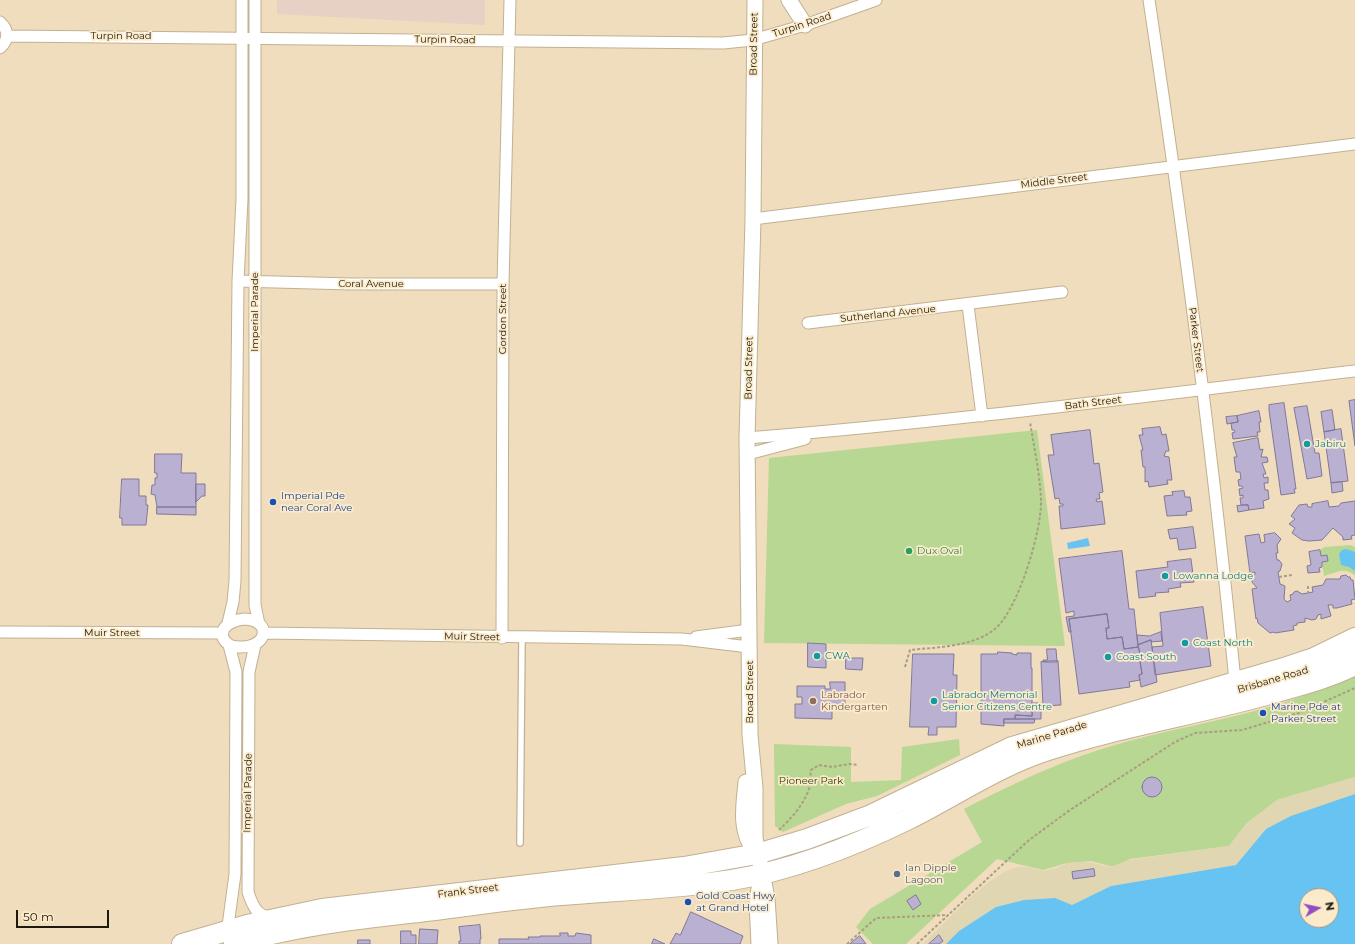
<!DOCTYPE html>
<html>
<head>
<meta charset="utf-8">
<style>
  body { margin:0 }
  #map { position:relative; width:1355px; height:944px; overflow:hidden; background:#efddbd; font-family:Montserrat,sans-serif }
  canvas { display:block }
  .north { position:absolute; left:1299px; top:888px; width:40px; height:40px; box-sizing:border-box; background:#fcebca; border:1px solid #a4977e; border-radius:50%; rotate:81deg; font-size:11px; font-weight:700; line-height:16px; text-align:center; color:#1f190d }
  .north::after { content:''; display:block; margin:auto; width:14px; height:18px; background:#914ec3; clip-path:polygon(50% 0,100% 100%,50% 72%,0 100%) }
  .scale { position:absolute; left:16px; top:910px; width:93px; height:18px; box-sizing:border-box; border:2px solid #1f190d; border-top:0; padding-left:5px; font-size:12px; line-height:14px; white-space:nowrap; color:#1f190d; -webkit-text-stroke:3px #fcebca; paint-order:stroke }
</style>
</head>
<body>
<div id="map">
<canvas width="1355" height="944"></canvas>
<div class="north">N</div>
<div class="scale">50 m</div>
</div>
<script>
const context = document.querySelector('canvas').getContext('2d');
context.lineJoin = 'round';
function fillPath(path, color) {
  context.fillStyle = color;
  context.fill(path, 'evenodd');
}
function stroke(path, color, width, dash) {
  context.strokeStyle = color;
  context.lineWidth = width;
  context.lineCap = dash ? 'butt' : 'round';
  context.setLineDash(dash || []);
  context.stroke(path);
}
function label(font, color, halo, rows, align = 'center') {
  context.font = font + ' Montserrat,sans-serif';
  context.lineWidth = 3.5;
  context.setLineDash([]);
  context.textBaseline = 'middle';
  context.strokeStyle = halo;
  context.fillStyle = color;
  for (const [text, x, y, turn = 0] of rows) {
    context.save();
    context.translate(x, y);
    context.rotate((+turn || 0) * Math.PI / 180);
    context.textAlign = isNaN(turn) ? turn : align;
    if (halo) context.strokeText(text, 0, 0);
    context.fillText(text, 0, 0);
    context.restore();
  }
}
fillPath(new Path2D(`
  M277,0H485V25L277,14Z`), '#e6d1c4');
fillPath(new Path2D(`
  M1037,430L1065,646L764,643L769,458Z
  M1350,545L1355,547V576C1346,566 1335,573 1324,576L1322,562L1328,561L1327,555L1321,556L1320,550L1325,547Z
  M1355,675V777L1277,800L1247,823L1229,846L1130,859L1114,867L1091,861L1067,863L1043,870L997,859L906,944H873L856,927L870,909L982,842L964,809C1020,780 1076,754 1137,739C1198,723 1260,714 1319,690C1331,686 1344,681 1355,675Z
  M959,739L960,755L877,796L846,804L783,832L775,826L774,744L851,747V782L901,780L902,747Z`), '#b7d792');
fillPath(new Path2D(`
  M1355,777V794L1266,829L1236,865L1111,886L1072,905L1055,898L1024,900L996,907L959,931L946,944H923C944,924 992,870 1019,867C1029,865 1038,873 1049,870C1055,869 1060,866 1066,864C1081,859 1096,863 1110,867L1129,860L1229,846L1247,823L1277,800Z`), '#e0d6b1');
fillPath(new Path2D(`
  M1088,538L1090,546L1068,549L1067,543Z
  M1346,549L1355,552V571L1349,567L1341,565L1339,554L1342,550Z
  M1355,794V944H946L959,931L996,907L1024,900L1055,898L1072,905L1111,886L1236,865L1266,829L1291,816ZM1307,896H1331V920H1307Z`), '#67c3f1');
const building = new Path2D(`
  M1355,400V446L1349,401Z
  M1284,403L1296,489H1294L1295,493L1281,495L1269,410V405Z
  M1307,406L1315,453H1319L1322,476L1307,479L1294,408Z
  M1332,410L1335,430L1324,432L1321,412Z
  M1259,411L1261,422H1259L1260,432H1257L1258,436L1233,439L1232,433L1235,432L1234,430H1232L1231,423L1238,422L1237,416Z
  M1237,416L1238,422L1227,424L1226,417Z
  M1160,427L1162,435L1166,434L1169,451H1166L1164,456L1169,457L1172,480H1167L1168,484L1149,487L1148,481L1145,482V467H1143L1141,450H1143L1139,435H1143L1142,429Z
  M1341,429L1348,481L1331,483L1324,432Z
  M1090,430L1094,464L1099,463L1103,492L1099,493L1100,499H1096L1097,502L1102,501L1105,524L1061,529L1059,506H1063V504H1060L1059,498L1055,499L1048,455H1054L1051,435Z
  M1258,438L1260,450L1263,449L1261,457H1267L1268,462L1262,463L1266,474H1263L1264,478L1268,477V483H1264L1265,490H1268L1269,499L1263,501L1264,508L1249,510L1248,505H1241L1240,498H1243V495L1240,496L1239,489L1243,488L1242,486H1239L1238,480L1241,479L1240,472H1236L1234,457H1237L1233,443Z
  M155,454H182L181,473H196V507H157L155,495L151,494L152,485H155V478H157V473H155Z
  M122,479H139V496H146V505H148L146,525H122V518H120Z
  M1342,482L1343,491L1332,493L1331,483Z
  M196,484H205V496H202L196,502Z
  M1184,491L1185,497H1190L1192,511L1186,512L1187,515L1167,516L1164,496L1173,495L1172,492Z
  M1328,501L1329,507L1339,506L1341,503L1355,501V535L1351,536L1352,539L1343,540V537L1333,528L1322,540L1309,541L1302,540L1292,533L1295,528L1289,524L1295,519L1291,516L1299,505L1307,504L1308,507H1312V504Z
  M1248,505L1249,510L1238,512L1237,506Z
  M157,507H196V515L157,514Z
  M1193,527L1196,548L1179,550L1177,538L1170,539L1168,530Z
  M1275,533L1281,539L1277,545L1278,553H1276L1277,560H1279L1282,564L1280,571L1278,572L1280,584L1285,586L1284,599L1287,602L1291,600L1290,595L1293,594L1294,592L1297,591L1302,594L1313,592L1312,587L1323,585L1326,579H1340L1341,576L1346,575L1348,577H1350L1351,580H1353L1355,599L1351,600L1352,604L1337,608H1333V605H1328L1331,616L1321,619V614L1318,615L1316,619L1312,620L1305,618V622L1297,623V625L1293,626L1294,630L1275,633L1274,632L1270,633L1258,623L1257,618L1256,619L1252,589L1257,588L1252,582V578L1255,574V572L1250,573L1245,536L1259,534L1261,543L1265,542L1264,535Z
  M1320,550L1321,556L1327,555L1328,561L1322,562V567L1319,568L1320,572L1308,573L1307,566L1311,565L1309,552Z
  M1122,551L1129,609H1134L1138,647L1124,649L1122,637L1107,639L1106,628H1109L1107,614L1069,619L1071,632H1069L1066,617L1074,616V611L1066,613L1059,559Z
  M1191,559L1194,582L1180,583L1181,587L1168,589L1169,592L1155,593L1156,596L1139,598L1136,571L1168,567L1167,562Z
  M1203,607L1211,666L1155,675L1152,647L1163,646L1160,613Z
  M1107,614L1109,628H1106L1107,639L1122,637L1124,649L1138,647L1142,661H1140L1142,674L1139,675L1140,680L1129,682L1130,687L1079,694L1069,619Z
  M1161,632L1162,641L1151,642V640L1138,645L1137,635L1149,636Z
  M1151,640L1157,682L1141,687L1139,675L1142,674L1140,661H1142L1138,645Z
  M808,643L826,644V668L808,667Z
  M1047,649H1056L1057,662H1043V660H1047Z
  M998,652L1012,653V654L1017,655V653H1031V668H1032V716L1015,715V719H1004V726L981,724V654H997Z
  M913,654H954L953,675H957L956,727H937V735H928L929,727H910Z
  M846,658H863L862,670L846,669Z
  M1058,661L1061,705L1043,706L1041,662Z
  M830,682H845V709H832V719L795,718V704H802V697H797V686H825V689H830Z
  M1032,703H1041V719H1015V715L1032,716Z
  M1004,719H1035L1034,723H1004Z
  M1142 787a10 10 0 1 1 20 0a10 10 0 1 1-20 0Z
  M1094,869L1095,876L1073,879L1072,872Z
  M916,895L921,904L913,910L907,901Z
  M691,912L743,936L740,944H670L676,933L680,935Z
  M480,925L481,939H480V944H459V941H461L459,927Z
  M420,929L438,930L437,944H419Z
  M401,931H411V935H416V944H401Z
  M560,933H568V936H575L576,933L591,935V944H499V939H529L528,937H540V936H560Z
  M939,935L943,941L939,944H929Z
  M860,936L866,944H850Z
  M654,939L665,944H652Z
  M358,940H370V944H358Z`);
fillPath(building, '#bab1d2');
stroke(building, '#817897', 1);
const lane = new Path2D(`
  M520,843L522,638`);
const street = new Path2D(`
  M255,0V605L259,624
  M1149,0C1183,226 1213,454 1235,681
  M0,22C9,30 9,40 0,48
  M7,36L723,43L753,40L805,25L876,0
  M753,219L1355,144
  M238,281L351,284H503
  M968,305L982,416
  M808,323L1062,292
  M747,438C951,422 1153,395 1355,371
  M748,454L805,439
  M245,619C275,621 267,653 231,646C212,634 227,620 245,619Z
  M228,623L233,602L235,581L238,281L242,199V0
  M0,632L223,633
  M263,633L682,639L749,647
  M696,637L749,630
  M502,638L503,284L510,0
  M255,645L249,672L248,892C252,904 257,918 272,917
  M221,931L228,926L235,874L236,672L229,645`);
const secondary = new Path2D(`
  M755,0L753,219L747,438L750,735L755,788V838L767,898L770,944
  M789,0L805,25
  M1316,667L1355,649
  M746,782C744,804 739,830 753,848
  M759,944L757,902L760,882`);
const highway = new Path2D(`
  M182,944L247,925L322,909L684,867L757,854L807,839L871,815L1012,747L1287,667L1314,658L1355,638
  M234,944C299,924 368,918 435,910C482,904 528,897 575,894C628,890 680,888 732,880C793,870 854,846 909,819C955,796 997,767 1045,751C1118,727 1193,715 1266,695C1297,686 1327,679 1355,665`);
stroke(lane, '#c2b191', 8);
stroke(street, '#c2b191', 13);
stroke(secondary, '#c2b191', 17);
stroke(highway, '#c2b191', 22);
stroke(new Path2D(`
  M1279,577L1292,575
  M1308,586V593
  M905,667L910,650C937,647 976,647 997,627C1019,606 1042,530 1041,500C1040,474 1034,447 1030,422
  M779,830C792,818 809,799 811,780C811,777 810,774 811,770L819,765L832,767L849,764L858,765
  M847,944L876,918L948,915
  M917,944L1029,840L1070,810L1175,742L1195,733L1242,730L1299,713L1355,688`), '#ab9d83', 2, [3, 2]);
stroke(lane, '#fff', 5.5);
stroke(street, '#fff', 11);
stroke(secondary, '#fff', 15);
stroke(highway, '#fff', 20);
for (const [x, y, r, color] of [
  [1307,444,4,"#0f9aa8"],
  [273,502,4,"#1a4fb4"],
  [909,551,4,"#2e9e5b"],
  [1165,576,4,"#0f9aa8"],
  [1185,643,4,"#0f9aa8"],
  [817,656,4,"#0f9aa8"],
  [1108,657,4,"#0f9aa8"],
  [813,701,4,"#8d6e63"],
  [934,701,4,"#0f9aa8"],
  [1263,713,4,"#1a4fb4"],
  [897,874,4,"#5c6f8a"],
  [688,902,4,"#1a4fb4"]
]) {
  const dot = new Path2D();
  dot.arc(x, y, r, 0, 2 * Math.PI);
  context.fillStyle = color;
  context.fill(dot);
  stroke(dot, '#fcebca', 1.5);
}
label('10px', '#1f190d', '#fcebca', [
  ["Turpin Road",802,25,-18],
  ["Turpin Road",121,36],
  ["Turpin Road",445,40,1],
  ["Broad Street",754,44,-89],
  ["Middle Street",1054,181,-7],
  ["Coral Avenue",371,284],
  ["Imperial Parade",255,312,-90],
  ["Sutherland Avenue",888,314,-6],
  ["Gordon Street",503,319,-90],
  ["Parker Street",1196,340,83],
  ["Broad Street",749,368,-89],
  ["Bath Street",1093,403,-7],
  ["Muir Street",112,633],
  ["Muir Street",472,637,1],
  ["Brisbane Road",1273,680,-16],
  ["Broad Street",750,692,-90],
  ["Marine Parade",1052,735,-17],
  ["Imperial Parade",248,793,-89],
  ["Frank Street",468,891,-7]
]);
label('10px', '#0d838f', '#fcebca', [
  ["Jabiru",1315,444],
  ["Lowanna Lodge",1173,576],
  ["Coast North",1193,643],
  ["CWA",825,656],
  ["Coast South",1116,657],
  ["Labrador Memorial",942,695],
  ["Senior Citizens Centre",942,707]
], 'left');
label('10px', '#164399', '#fcebca', [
  ["Imperial Pde",281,496],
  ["near Coral Ave",281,508],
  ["Marine Pde at",1271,707],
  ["Parker Street",1271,719],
  ["Gold Coast Hwy",696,896],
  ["at Grand Hotel",696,908]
], 'left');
label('10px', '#27864d', '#fcebca', [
  ["Dux Oval",917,551]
], 'left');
label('10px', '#785e54', '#fcebca', [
  ["Labrador",821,695],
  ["Kindergarten",821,707]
], 'left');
label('10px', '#2a3f06', '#fcebca', [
  ["Pioneer Park",811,781]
]);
label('10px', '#4e5e75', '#fcebca', [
  ["Ian Dipple",905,868],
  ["Lagoon",905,880]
], 'left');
</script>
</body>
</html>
